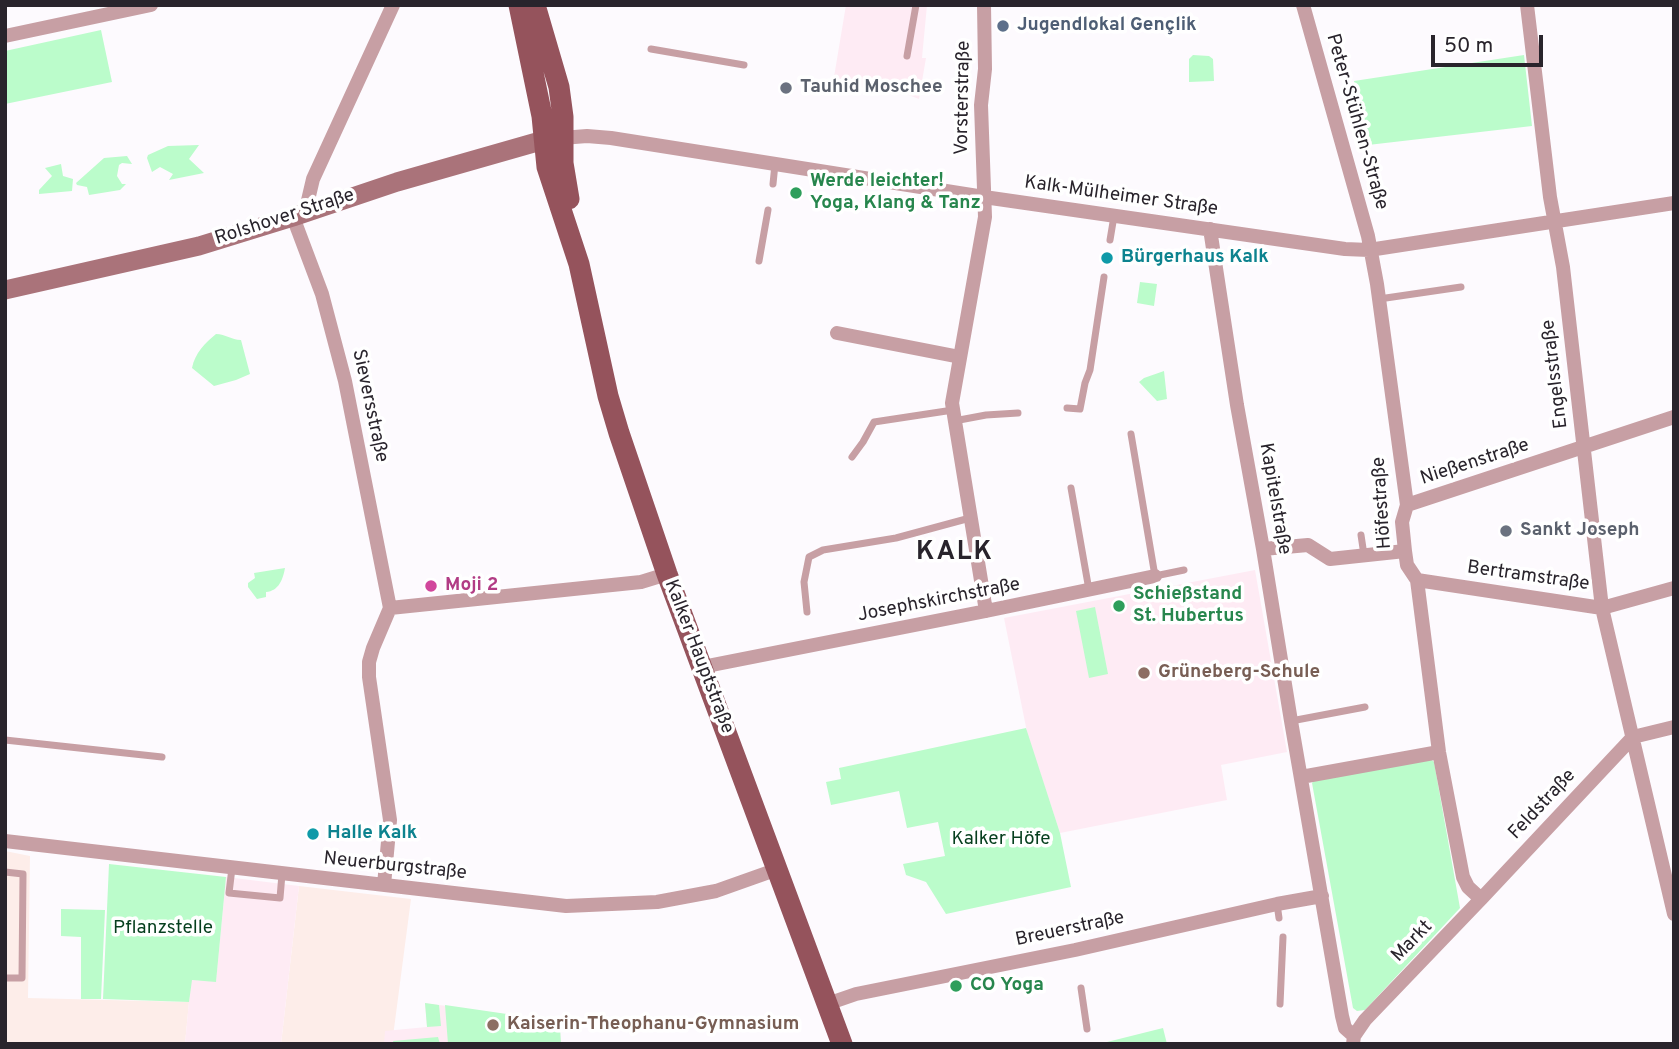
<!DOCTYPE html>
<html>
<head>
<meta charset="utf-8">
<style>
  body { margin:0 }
  #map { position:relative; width:1679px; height:1049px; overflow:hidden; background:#fdfafe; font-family:Overpass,sans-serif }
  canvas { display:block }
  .frame { position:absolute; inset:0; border:7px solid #29242c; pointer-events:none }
  .scale { position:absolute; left:1431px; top:35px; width:112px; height:32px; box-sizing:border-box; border:4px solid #29242c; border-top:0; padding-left:9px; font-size:21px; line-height:24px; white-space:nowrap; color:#29242c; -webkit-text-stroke:5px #fff; paint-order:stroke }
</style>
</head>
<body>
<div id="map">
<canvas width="1679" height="1049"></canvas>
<div class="frame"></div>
<div class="scale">50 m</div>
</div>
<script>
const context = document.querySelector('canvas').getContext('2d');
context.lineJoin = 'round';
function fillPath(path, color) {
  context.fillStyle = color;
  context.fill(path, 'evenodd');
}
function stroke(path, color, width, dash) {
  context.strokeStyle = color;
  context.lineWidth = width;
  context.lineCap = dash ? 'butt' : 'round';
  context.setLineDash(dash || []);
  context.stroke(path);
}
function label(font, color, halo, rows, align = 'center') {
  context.font = font + ' Overpass,sans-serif';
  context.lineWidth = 7;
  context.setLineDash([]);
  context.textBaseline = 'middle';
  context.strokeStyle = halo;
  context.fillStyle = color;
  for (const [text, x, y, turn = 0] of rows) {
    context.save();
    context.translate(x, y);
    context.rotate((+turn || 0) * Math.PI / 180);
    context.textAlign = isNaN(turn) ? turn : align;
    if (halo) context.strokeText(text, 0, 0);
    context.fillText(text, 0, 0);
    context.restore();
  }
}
fillPath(new Path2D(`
  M5,851L30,856L28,998L189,1002L185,1044H5Z
  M299,886L411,899L392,1044H281Z`), '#fdede9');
fillPath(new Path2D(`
  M846,5H927L922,58H926L919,99L906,94L833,83Z
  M1255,570L1287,752L1221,765L1227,800L1060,833L1028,737L1004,618Z
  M226,877L299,886L281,1044H185L191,980L216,981Z
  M425,1003L555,1021L560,1027L561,1044H384L385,1031L427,1027Z`), '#feebf4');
fillPath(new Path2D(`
  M101,30L112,82L5,104V51Z
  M1193,55L1209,56L1213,59L1214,81L1189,82V59Z
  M1524,55L1532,126L1368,145L1354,81Z
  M199,145L189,159L204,173L169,180L173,174L160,167L152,172L147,158L148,155L168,146Z
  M127,156L132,164L122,163L119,165L117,176L122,184H126L120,190L89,195L87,187L77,185L76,183L104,158Z
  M61,164L63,176L73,179L72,191L39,194V190L52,176L45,168Z
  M1140,282L1157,284L1154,306L1137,303Z
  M216,334C226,334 231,340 241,340L250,374L236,380L214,386L192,368C195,353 205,343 216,334Z
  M1164,371L1167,399L1157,401L1139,382L1144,378Z
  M285,568C283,579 279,591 266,592V597L257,599L248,587V583L255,578L254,573Z
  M1095,607L1108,674L1089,678L1076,611Z
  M1026,728L1060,833L1071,887L946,914L926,882L906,875L903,864L945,856L938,822L907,828L899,791L831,805L826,782L841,779L839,768Z
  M1429,757L1434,762L1460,908L1365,1010L1357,1011L1353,1008L1312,783L1315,779Z
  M109,864L226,877L216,982L192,980L189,1002L103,999Z
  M61,909L105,910L101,999H81V937L61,936Z
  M425,1003L439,1005L441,1026L427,1027Z
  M445,1005L555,1021L560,1027L561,1044H448Z
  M1163,1028L1167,1044H1099Z
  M438,1037L440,1044H394L393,1041Z`), '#bbfccb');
stroke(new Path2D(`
  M651,49L744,65
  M907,56L916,5
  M773,184L775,164
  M1110,240L1114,216
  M759,261L768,210
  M1379,299L1461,287
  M1067,408L1080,409L1085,383L1090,370L1104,277
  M954,421L986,415L1018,413
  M1131,434L1155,576L1184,570
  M852,457L863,442L874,422L953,410
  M1071,488L1089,590
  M1361,535L1364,555
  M807,612L804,582L809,557L823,550L896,538L970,518
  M1291,721L1365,707
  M5,740L162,757
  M232,868L229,893L280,898L282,874
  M5,872L23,874L22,978H5
  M1277,904L1279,918
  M1081,988L1087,1029
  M1280,1004L1283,937`), '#c79fa4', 7);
stroke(new Path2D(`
  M984,5L985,69L981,105L985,217L952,403L986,611
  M1303,5L1368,236L1377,284L1407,505L1402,522L1405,551L1407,565L1417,580L1439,752L1463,877L1468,887L1481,899L1365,1020L1354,1036L1353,1044
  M1527,5L1550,197L1563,267L1602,608L1674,914
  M5,36L151,5
  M562,138L587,136L611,138L984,197L1345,249L1369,250L1674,203
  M305,213L313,179L393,5
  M293,217L322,294L345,381L390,608L373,648L369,662V677L390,820L384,885
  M1210,229L1237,405L1263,549L1291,721L1342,1016L1345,1028L1354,1036
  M837,333L960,357
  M1407,505L1674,417
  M1263,549L1308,545L1330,559L1405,551
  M1417,580L1602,608L1674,588
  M390,608L641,582L667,574
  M702,667L986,611L1155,576
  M1633,737L1674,727
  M1301,777L1439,752
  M5,841L566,906L657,902L716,891L778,869
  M1481,899L1633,737
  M827,1004L856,994L1075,950L1277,904L1322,896`), '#c79fa4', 14);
stroke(new Path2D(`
  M5,290L199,246L293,217L397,182L544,140L557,138`), '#aa737a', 19);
stroke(new Path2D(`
  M519,5L542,116L547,167L579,264L608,396L619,433L667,574L842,1044
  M535,5L559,87L563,117V163L569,199`), '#95535c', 21);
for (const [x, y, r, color] of [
  [1003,26,7,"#5c6f8a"],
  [786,88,7,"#6b7280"],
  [796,193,7,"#2e9e5b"],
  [1107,258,7,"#0f9aa8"],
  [1506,531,7,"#6b7280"],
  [431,586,7,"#d1479c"],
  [1119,606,7,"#2e9e5b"],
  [1144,673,7,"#8d6e63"],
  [313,834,7,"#0f9aa8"],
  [956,986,7,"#2e9e5b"],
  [493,1025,7,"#8d6e63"]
]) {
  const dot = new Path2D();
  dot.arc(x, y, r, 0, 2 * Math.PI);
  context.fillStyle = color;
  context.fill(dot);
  stroke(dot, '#fff', 2.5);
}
label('bold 19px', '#4e5e75', '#fff', [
  ["Jugendlokal Gençlik",1017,26]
], 'left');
label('bold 19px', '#5b616d', '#fff', [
  ["Tauhid Moschee",800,88],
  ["Sankt Joseph",1520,531]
], 'left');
label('19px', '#29242c', '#fff', [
  ["Vorsterstraße",964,98,-89],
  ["Peter-Stühlen-Straße",1356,122,74],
  ["Kalk-Mülheimer Straße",1121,197,8],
  ["Rolshover Straße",285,218,-18],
  ["Engelsstraße",1556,374,-97],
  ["Sieversstraße",369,406,78],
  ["Nießenstraße",1475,463,-18],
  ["Kapitelstraße",1274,499,80],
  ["Höfestraße",1383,503,-94],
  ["Bertramstraße",1528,577,8],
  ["Josephskirchstraße",939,601,-11],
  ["Kalker Hauptstraße",698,657,69],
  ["Feldstraße",1543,805,-47],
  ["Neuerburgstraße",395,867,6],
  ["Breuerstraße",1070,930,-12],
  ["Markt",1413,942,-46]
]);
label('bold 19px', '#27864d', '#fff', [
  ["Werde leichter!",810,182],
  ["Yoga, Klang & Tanz",810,204],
  ["Schießstand",1133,595],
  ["St. Hubertus",1133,617],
  ["CO Yoga",970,986]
], 'left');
label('bold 19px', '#0d838f', '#fff', [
  ["Bürgerhaus Kalk",1121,258],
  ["Halle Kalk",327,834]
], 'left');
label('bold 19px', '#b23c85', '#fff', [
  ["Moji 2",445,586]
], 'left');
label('bold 19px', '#785e54', '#fff', [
  ["Grüneberg-Schule",1158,673],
  ["Kaiserin-Theophanu-Gymnasium",507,1025]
], 'left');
label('19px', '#063f1e', '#fff', [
  ["Kalker Höfe",1001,840],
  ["Pflanzstelle",163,929]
]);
context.letterSpacing = '2px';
label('bold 26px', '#29242c', '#fff', [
  ["KALK",955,554]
]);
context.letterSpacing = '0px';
</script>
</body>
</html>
